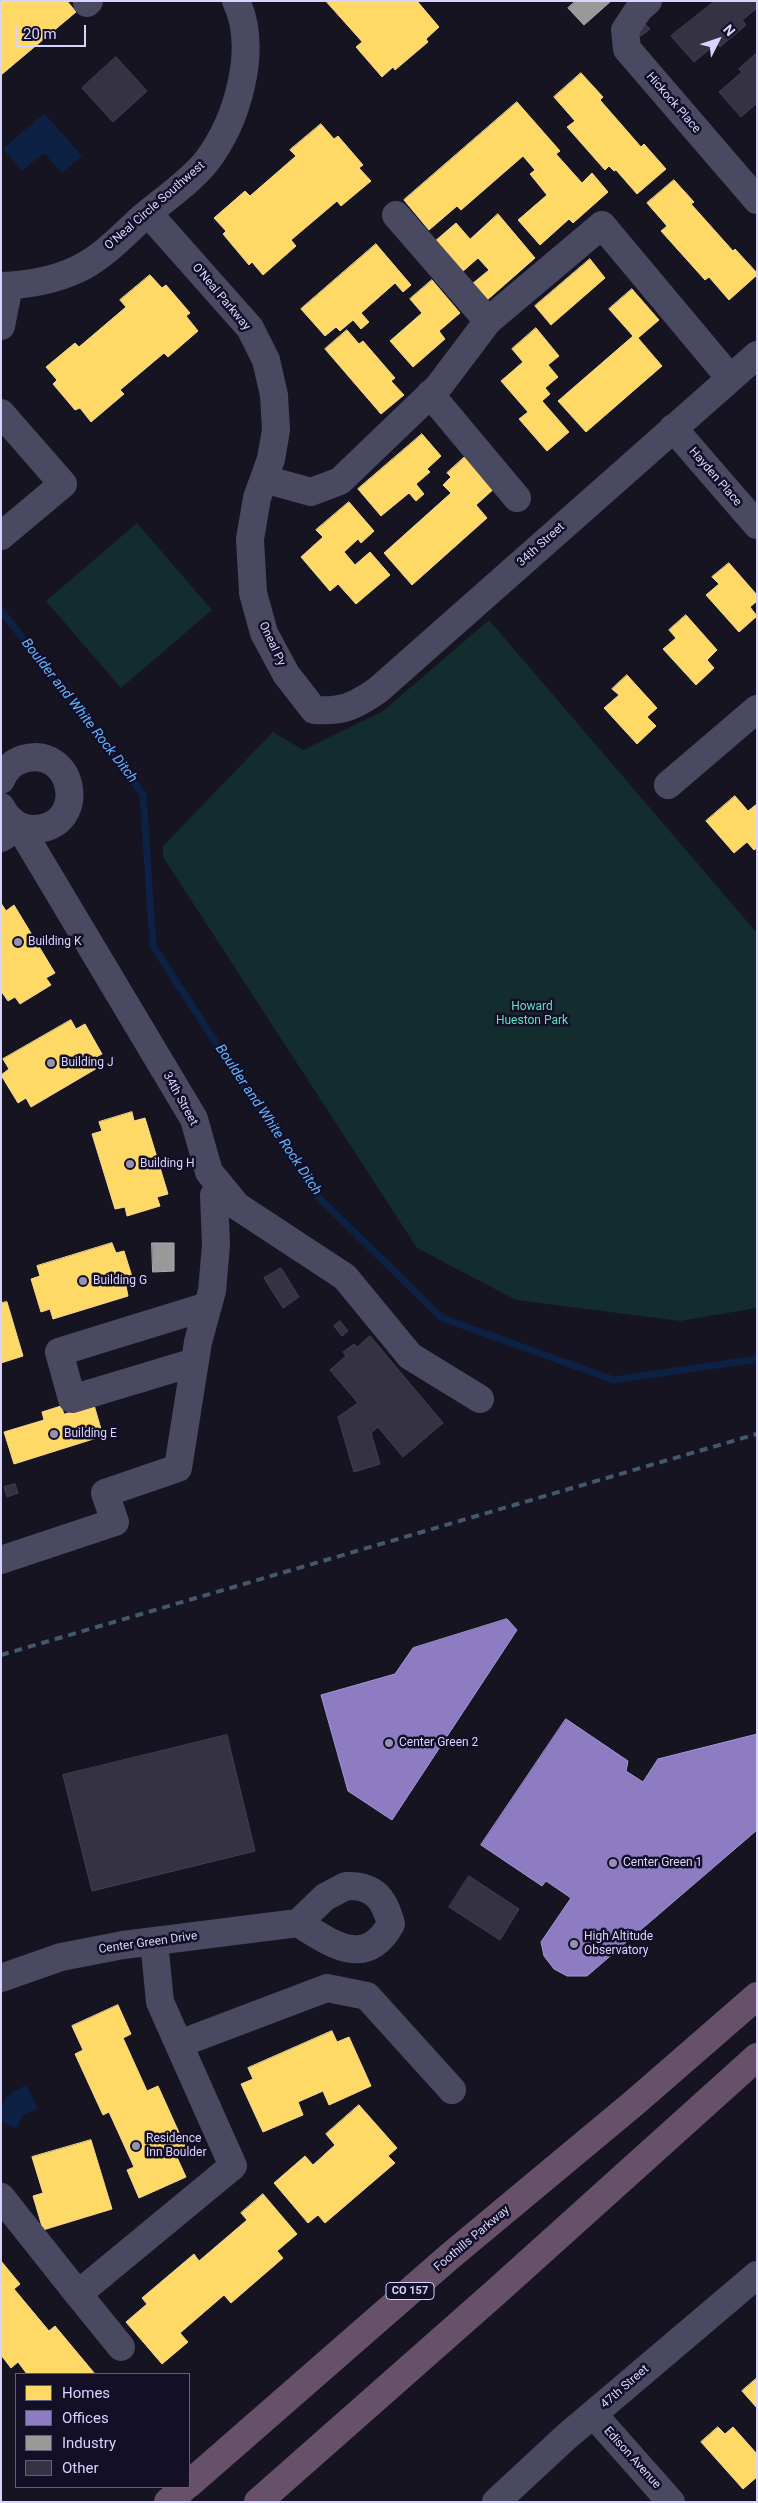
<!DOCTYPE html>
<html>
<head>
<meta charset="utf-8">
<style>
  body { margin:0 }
  #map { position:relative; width:758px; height:2503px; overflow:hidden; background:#161421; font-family:Roboto,sans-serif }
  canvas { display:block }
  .frame { position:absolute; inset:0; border:2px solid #d9d4ff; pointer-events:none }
  .legend { position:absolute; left:15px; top:2373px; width:175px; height:115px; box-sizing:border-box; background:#130f26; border:1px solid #625e7d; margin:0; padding:6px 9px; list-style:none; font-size:15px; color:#d9d4ff }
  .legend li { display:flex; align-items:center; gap:10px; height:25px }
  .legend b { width:25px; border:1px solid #625e7d }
  .north { position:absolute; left:693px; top:15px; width:50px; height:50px; -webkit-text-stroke:4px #130f26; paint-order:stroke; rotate:49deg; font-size:14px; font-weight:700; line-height:20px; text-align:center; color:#d9d4ff }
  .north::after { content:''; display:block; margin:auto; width:18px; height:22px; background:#d9d4ff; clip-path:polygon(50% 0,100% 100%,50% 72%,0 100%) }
  .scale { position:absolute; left:15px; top:25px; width:71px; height:22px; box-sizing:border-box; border:2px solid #d9d4ff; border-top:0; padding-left:6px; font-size:15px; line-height:18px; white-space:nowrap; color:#d9d4ff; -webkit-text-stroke:4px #130f26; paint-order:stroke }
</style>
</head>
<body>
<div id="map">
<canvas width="758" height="2503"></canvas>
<div class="frame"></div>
<ul class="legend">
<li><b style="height:14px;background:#ffd966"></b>Homes</li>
<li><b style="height:14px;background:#8e7cc3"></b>Offices</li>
<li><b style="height:14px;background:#999"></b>Industry</li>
<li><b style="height:14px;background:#343243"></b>Other</li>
</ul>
<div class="north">N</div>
<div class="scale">20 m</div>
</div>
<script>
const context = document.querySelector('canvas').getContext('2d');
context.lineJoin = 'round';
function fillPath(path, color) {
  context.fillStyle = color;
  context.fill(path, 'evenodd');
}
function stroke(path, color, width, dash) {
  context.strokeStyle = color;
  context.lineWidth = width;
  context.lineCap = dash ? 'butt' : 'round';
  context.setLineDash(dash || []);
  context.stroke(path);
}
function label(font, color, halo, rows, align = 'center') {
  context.font = font + ' Roboto,sans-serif';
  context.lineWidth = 5;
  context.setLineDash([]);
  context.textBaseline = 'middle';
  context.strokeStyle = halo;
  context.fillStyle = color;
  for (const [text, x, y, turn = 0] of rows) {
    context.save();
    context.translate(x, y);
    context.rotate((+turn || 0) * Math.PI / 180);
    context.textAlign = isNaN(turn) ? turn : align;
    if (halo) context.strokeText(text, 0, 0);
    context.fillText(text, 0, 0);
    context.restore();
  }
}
fillPath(new Path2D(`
  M137,523L212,610L121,688L46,601Z
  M489,620L757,933V1308L680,1321L516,1300L417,1248L163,857V846L273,732L303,750L383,711Z`), '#132c2d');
fillPath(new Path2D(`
  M44,113L82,156L62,173L44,153L22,171L3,149Z
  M26,2085L38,2108L23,2115L16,2129L1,2121C1,2097 6,2096 26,2085Z`), '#0d2144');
const homes = new Path2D(`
  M1,1H67L76,12L1,75Z
  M326,1H417L439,27L426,39L428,42L395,70L393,67L382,77L356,47L362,42Z
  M581,73L603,97L600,100L641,147L644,144L666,169L637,194L616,170L614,171L609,166L605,170L567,127L575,121L554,97Z
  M517,102L560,151L556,154L582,183L592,173L608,192L573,223L569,219L540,245L518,220L547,195L530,174L535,170L523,156L461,210L457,206L429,230L404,200Z
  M321,124L334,139L338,136L363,165L359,168L371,181L341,206L337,201L291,240L296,246L263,275L252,262L249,265L223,234L226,231L214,218L245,191L250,196L296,156L290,150Z
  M674,180L694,202L691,204L733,251L735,249L757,273V275L729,300L709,277L705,280L661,231L667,226L647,203Z
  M498,214L535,258L486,301L472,284L489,270L478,258L461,273L434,242L456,223L470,239Z
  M376,244L411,285L403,292L395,283L361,313L369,322L361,329L353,320L340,331L336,327L325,336L301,309Z
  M590,259L605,278L551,325L535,306Z
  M150,275L162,288L166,285L190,313L186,316L198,331L168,357L164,353L120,390L124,394L91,422L80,408L75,410L53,384L57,380L46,367L75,343L79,347L126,307L120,300Z
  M432,280L460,313L439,331L445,339L413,367L390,341L422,313L410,299Z
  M632,289L659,320L638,338L662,366L586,432L558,401L633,336L609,309Z
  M536,328L559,356L548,365L558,377L545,388L550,394L542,401L569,432L547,451L519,419L528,412L501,381L523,362L512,349Z
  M347,330L359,344L363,341L395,378L391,381L404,395L381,414L325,349Z
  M422,434L441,456L427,469L430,472L416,484L424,494L416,501L409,493L381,516L358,489Z
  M467,455L496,487L476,505L487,518L412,585L384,553L451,493L443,485L451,477L447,473Z
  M349,502L374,531L361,543L358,539L344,552L355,565L370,552L390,575L356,604L338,584L330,591L301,557L323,537L316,530Z
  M729,563L757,595V601L750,607L757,616L739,632L706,595L719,584L712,577Z
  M686,615L717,650L707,660L714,668L696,685L663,649L676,638L669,630Z
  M627,675L657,708L647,717L656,726L637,744L604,708L619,695L612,689Z
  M735,796L748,811L757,804V848L754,850L747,842L734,853L706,821Z
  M1,903L6,911L14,905L55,973L46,978L51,985L20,1004L15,997L8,1001L1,991Z
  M71,1020L76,1029L85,1024L102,1054L94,1058L99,1067L31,1107L26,1098L18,1103L1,1075L9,1069L3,1059Z
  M132,1112L134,1121L145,1118L168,1194L157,1197L160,1206L127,1216L125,1207L115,1209L92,1134L102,1131L99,1122Z
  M112,1243L116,1253L124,1251L134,1283L126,1286L128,1296L53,1319L50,1309L41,1312L31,1279L40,1276L37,1266Z
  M7,1302L23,1356L1,1363V1303Z
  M94,1405L103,1436L14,1464L4,1432L44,1420L42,1412L61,1406L64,1414Z
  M118,2005L131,2034L123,2038L147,2091L158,2086L186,2148L175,2153L186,2177L139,2198L127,2170L134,2167L109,2112L103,2115L75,2054L83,2050L72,2026Z
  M332,2031L337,2042L349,2037L371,2086L329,2105L323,2091L298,2102L303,2115L263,2132L241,2084L253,2079L248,2068Z
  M359,2105L397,2148L388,2156L395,2163L325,2223L318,2215L308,2223L274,2183L305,2156L313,2165L335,2145L326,2134Z
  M91,2140L112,2209L43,2230L33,2196L43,2193L32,2157Z
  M263,2194L297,2234L277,2251L283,2258L231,2303L224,2295L180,2333L188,2342L162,2364L126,2322L147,2304L142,2298L194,2254L199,2261L247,2220L241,2213Z
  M1,2261L20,2284L14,2289L49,2331L55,2326L95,2374H27L18,2362L11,2368L1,2355Z
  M757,2378V2408L742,2391Z
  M718,2427L725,2434L733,2427L757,2454V2477L743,2489L701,2442Z`);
fillPath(homes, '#ffd966');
stroke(homes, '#f4d894', 1);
const offices = new Path2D(`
  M507,1619L517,1630L392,1820L348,1791L321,1695L395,1674L413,1648Z
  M566,1719L628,1761L626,1771L643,1782L658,1759L757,1734V1830L587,1976H567L554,1969L544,1956L541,1942L571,1898L546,1881L542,1886L481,1845Z`);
fillPath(offices, '#8e7cc3');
stroke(offices, '#a496d5', 1);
const industry = new Path2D(`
  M576,1H611L584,25L568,8Z
  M152,1243H174V1271L153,1272Z`);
fillPath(industry, '#999');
stroke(industry, '#acabb8', 1);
stroke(new Path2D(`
  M1,610L143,794L153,946L313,1192L442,1318L614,1380L757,1359`), '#0d2144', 7);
const building = new Path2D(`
  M715,1H757V8L742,20L746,25L720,47L717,43L694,62L671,36Z
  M644,23L650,29L641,36L636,30Z
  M757,53V103L741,117L719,92L742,72L739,69Z
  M116,57L147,91L113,122L82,88Z
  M281,1268L299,1297L283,1308L264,1278Z
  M340,1321L348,1331L342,1336L334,1326Z
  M370,1336L443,1423L403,1457L378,1427L371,1433L380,1464L354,1472L338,1417L358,1403L330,1370L346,1356L343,1352L354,1344L357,1347Z
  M15,1484L18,1493L7,1497L4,1487Z
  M227,1735L255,1851L92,1891L63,1775Z
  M469,1876L519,1909L500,1940L449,1907Z`);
fillPath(building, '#343243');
stroke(building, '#433f54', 1);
stroke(new Path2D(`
  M648,1L639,9L625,30L627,49L757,200
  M87,3L89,1
  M148,213L250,328L266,360L274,395L276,430L271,459L257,498L250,539L253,593L264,633L286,674L314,710C343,712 355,706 378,690L757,355
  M396,215L488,321L602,225L730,378
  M1,286C28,285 53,281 78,269C103,257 123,235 143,217C162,201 192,180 206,162C237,122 259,49 236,1
  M1,326L9,286
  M430,394L517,498
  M1,413L63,484L1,536
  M673,428L757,525
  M264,479L311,492L340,481L439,386L488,321
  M1,780C5,770 13,762 23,759C74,744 90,826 35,829C19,830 8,820 1,807
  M668,785L757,709
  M1,838L19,826L194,1119L209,1172L237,1206L345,1277L410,1356L480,1399
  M195,1362L72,1399L59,1352L208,1306
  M1,1560L115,1522L105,1493L178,1468L198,1342L212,1291L216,1245L214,1195L220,1186
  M346,1886C374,1885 384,1898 391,1924C365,1970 331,1943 298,1923L325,1897Z
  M1,1978L61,1957L123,1945L298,1923
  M179,2044L327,1988L367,1996L452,2090
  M1,2197L78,2294L233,2166L160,2002L154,1941
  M78,2294L121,2347
  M593,2414L671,2502
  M496,2502L566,2437L757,2275`), '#4a4962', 28);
stroke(new Path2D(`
  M189,2484L449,2257L634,2103L757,1996
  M168,2502L185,2487
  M258,2502L496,2292L757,2057`), '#67516a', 28);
stroke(new Path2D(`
  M1,1655L757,1434`), '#43596b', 4, [8, 6]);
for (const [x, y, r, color] of [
  [18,942,5,"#9591b1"],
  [51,1063,5,"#9591b1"],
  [130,1164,5,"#9591b1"],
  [83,1281,5,"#9591b1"],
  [54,1434,5,"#9591b1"],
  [389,1743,5,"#9591b1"],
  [613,1863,5,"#9591b1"],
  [574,1944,5,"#9591b1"],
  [136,2146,5,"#9591b1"]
]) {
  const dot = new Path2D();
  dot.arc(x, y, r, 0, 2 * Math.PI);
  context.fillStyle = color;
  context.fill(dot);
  stroke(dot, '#130f26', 2);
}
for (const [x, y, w] of [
  [410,2291,48]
]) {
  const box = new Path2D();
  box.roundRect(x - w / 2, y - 8.5, w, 17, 4);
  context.fillStyle = '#130f26';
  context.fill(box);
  stroke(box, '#d9d4ff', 1);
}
label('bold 11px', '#d9d4ff', null, [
  ["CO 157",410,2291]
]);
label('12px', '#d9d4ff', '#130f26', [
  ["Hickock Place",673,103,49],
  ["O'Neal Circle Southwest",155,206,-41],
  ["O'Neal Parkway",221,297,50],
  ["Hayden Place",715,477,49],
  ["34th Street",541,545,-42],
  ["Oneal Py",272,644,65],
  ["34th Street",180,1099,61],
  ["Center Green Drive",148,1943,-8],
  ["Foothills Parkway",472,2239,-40],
  ["47th Street",625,2387,-41],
  ["Edison Avenue",632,2458,48]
]);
label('12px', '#d9d4ff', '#130f26', [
  ["Building K",28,942],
  ["Building J",61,1063],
  ["Building H",140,1164],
  ["Building G",93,1281],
  ["Building E",64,1434],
  ["Center Green 2",399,1743],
  ["Center Green 1",623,1863],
  ["High Altitude",584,1937],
  ["Observatory",584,1951],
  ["Residence",146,2139],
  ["Inn Boulder",146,2153]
], 'left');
label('12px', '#5fe0c0', '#130f26', [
  ["Howard",532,1007],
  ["Hueston Park",532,1021]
]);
label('italic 14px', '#62b6ff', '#130f26', [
  ["Boulder and White Rock Ditch",79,711,52],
  ["Boulder and White Rock Ditch",268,1120,56]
]);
</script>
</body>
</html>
